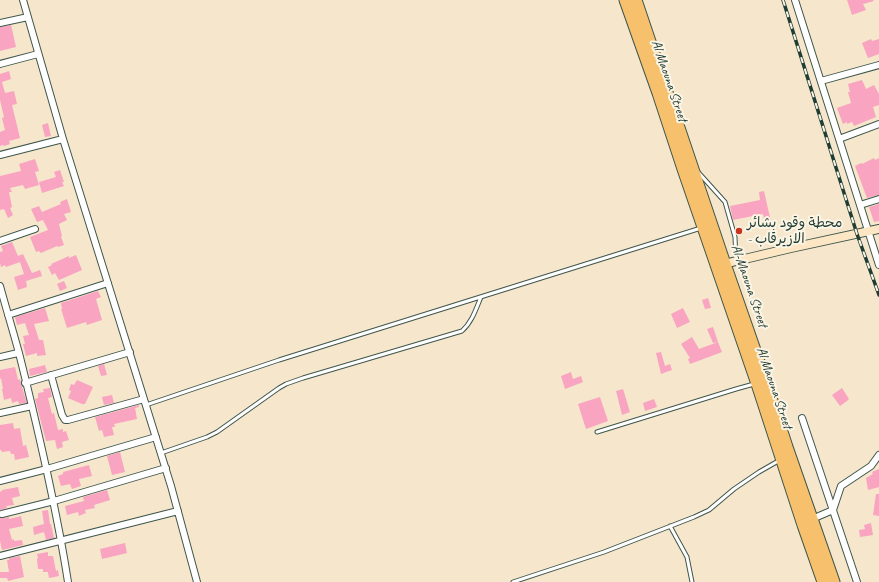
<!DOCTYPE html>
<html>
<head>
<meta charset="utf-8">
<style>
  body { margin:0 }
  canvas { display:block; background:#f5e6cc }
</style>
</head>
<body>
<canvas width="879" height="582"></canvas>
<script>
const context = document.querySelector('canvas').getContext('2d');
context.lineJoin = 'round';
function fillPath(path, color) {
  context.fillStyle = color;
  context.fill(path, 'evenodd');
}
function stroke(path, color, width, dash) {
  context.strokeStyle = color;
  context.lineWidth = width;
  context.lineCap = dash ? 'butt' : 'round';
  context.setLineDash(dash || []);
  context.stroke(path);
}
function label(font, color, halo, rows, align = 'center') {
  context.font = font + ' Caveat,"Playpen Sans Arabic",sans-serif';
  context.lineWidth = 4;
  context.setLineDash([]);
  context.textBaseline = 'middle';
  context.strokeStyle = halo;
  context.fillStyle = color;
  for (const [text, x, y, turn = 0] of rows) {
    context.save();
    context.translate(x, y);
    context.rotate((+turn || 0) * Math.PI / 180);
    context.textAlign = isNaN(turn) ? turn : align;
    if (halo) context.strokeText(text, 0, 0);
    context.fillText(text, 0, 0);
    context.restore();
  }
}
fillPath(new Path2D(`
  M847,0H873L874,1L863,4L866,10L852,15Z
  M11,25L16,47L0,51V27Z
  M871,39L872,41L879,39V54L868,58L862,43Z
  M9,71L11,79L2,82L5,93L14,91L17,104L12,105L20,138L9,141L10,144L4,146L3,145L0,146V132L5,130L2,118L4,117L0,100V74Z
  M862,80L866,89L874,85L879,94V105L873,107L876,117L854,126L852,122L847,124V122L843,124L837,108L851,103L848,92H850L848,84Z
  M48,123L51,136L45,137L42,125Z
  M874,158L875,160L879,158V195L867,198L855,166L861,163L862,164Z
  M35,159L39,171L35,172L39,185L25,189L23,185L10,188L12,192H9L12,207L10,208L13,215L8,218L4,209L0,210V176L21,171L19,164Z
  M60,170L64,182H62L64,186L42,193L39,182L56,177L54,172Z
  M764,191L771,222L765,224L763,214L733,220L730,206L760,200L759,192Z
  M67,199L71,212L64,214L67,220L59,224L62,236L61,237L64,245L58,247L57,246L41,253L39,251L36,252L30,237L48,230L43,220L37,222L31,209L39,206L42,212L61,204L60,202Z
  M879,204V221L874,222L869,207Z
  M12,242L18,256L23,254L32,273L40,270L42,276L26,281L27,287L18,290L14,277L24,274L20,262L6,267L5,265L1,267L0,263V252L3,251L1,246Z
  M76,255L82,270L59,280L55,273L52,275L48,267L52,265L51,264L69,256V258Z
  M64,281L67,288L60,291L57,284Z
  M98,291L101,297L96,299L102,320L87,325L86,322L67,328L61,309H62L61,303Z
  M708,298L711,308L705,309L702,300Z
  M45,308L49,321L34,324L39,340H43L46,355L37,356V353L26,356L23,344H25L23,336L29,335L25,323L17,325L15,317Z
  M683,308L690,322L677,328L671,314Z
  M713,327L718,342L713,343L707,329Z
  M692,337L699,349L718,342L722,352L690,364L688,359L690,358L681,344Z
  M661,352L665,366L670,364L672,370L661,374L656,353Z
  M104,364L107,375L101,376L98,366Z
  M45,365L47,372L30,376L29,369Z
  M15,367L18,380L20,379L21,384L27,403L19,404L18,401L12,403L11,398L4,400L2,389H3L1,378L0,379V370Z
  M571,372L573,379L581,376L583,382L565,389L561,376Z
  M77,380L93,387L85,404H82L68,398L71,391L69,390L71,384L74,385Z
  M50,388L52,397L48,398L52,414L54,413L58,430L63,429V432L66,431L69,440L62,442L63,447L57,449L55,440L46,441L35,399L38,398V393L44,392L43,389Z
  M842,388L849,399L847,401L840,406L832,395Z
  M623,389L630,412L622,415L616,391Z
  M112,395L114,403L104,405L102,397Z
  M600,397L608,421L586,429L578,404Z
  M654,399L657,407L645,411L643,403Z
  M139,405V407L135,408L137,419L114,424L115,427H112L114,435L104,437L102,430L99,431L95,417Z
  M13,423L14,429L20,428L23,446L26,445L29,457L15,460L14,454H11L10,451L2,452L1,450H0V425Z
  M120,452L125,472L112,475L107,456Z
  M89,465L92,476L79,479L81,486L72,489L70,484L61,486L58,476L63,474V472Z
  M879,469V487L868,490L866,478L873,474L872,472Z
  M18,487L20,496L12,498L14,505L6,506L7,508L0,510V492L2,491V490Z
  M107,490L110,500L94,505L95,508L85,510L86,513L79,516L78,512L67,515L65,506L84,501L83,497Z
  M876,494H879V516L873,515Z
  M48,510L50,524H51L54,538L46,540L44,532L34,535L33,527L44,524L42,511Z
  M21,516L23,526L9,529L12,540L14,539V541L22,540L23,545L2,550L0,541V518H3L9,517V519Z
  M871,523L873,535L860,537L859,530L865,529L864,525Z
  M125,543L127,553L102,559L100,549Z
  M48,552V556H53L56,571L58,570L59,576L49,578L48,572H43V569H38L37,559L38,558L37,554Z
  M20,556L24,577L8,581L7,578H0V572H9L7,560H9V558Z`), '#f9a4c0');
const lane = new Path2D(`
  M698,172L725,202L735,237L736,261
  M146,405L279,360L701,228
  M597,432L736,389L754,384
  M161,453L207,437L217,432L279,388L286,384L303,378L462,331C472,322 476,309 481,297
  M670,526L687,557L692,582
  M513,582L604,552L694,517L709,510L734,489L759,472L780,460`);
const street = new Path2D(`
  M23,0L63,139L171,486L197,582
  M795,0L879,265
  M0,23L28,17
  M0,64L38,54
  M821,81L879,65
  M839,139L879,124
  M0,155L63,139
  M860,205L879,199
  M0,241L35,229
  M0,286C6,308 13,331 19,353C38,429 56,505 68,582
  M8,315L108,283
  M0,357L18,353
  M51,375L62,415L65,420H68L144,399
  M25,383L130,352
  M0,413L32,406
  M802,418L857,582
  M0,481L47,469L156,437
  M2,514L54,501L166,468
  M812,519L833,510L841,486L871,466L879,455
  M0,556L178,511`);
const secondary = new Path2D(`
  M721,265L736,261L791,248L879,229`);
const highway = new Path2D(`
  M625,0L658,93L683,169L757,384L803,525L823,582
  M636,0L725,264L765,379L787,447L834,582`);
stroke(lane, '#3f564b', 5);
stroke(street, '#3f564b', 8);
stroke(secondary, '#3f564b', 10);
stroke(highway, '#3f564b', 13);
stroke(lane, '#fff', 3);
stroke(street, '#fff', 6);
stroke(secondary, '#fce6c4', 8);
stroke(highway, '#f7c06c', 11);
const rail = new Path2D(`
  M783,0L857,234L879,295`);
stroke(rail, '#1f3d34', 3.5);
stroke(rail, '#fcf5e5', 2, [6]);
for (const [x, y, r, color] of [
  [739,231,4,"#c8321e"]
]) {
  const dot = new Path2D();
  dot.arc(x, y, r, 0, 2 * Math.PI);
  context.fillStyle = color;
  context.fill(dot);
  stroke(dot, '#fcf5e5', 1.5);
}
label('14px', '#1f3d34', '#fcf5e5', [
  ["Al Maouna Street",669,81,71],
  ["Al-Maouna Street",749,286,71],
  ["Al Maouna Street",774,388,71]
]);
label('14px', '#1f3d34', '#fcf5e5', [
  ["محطة وقود بشائر",747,223],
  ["- الازيرقاب",747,239]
], 'left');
</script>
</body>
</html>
